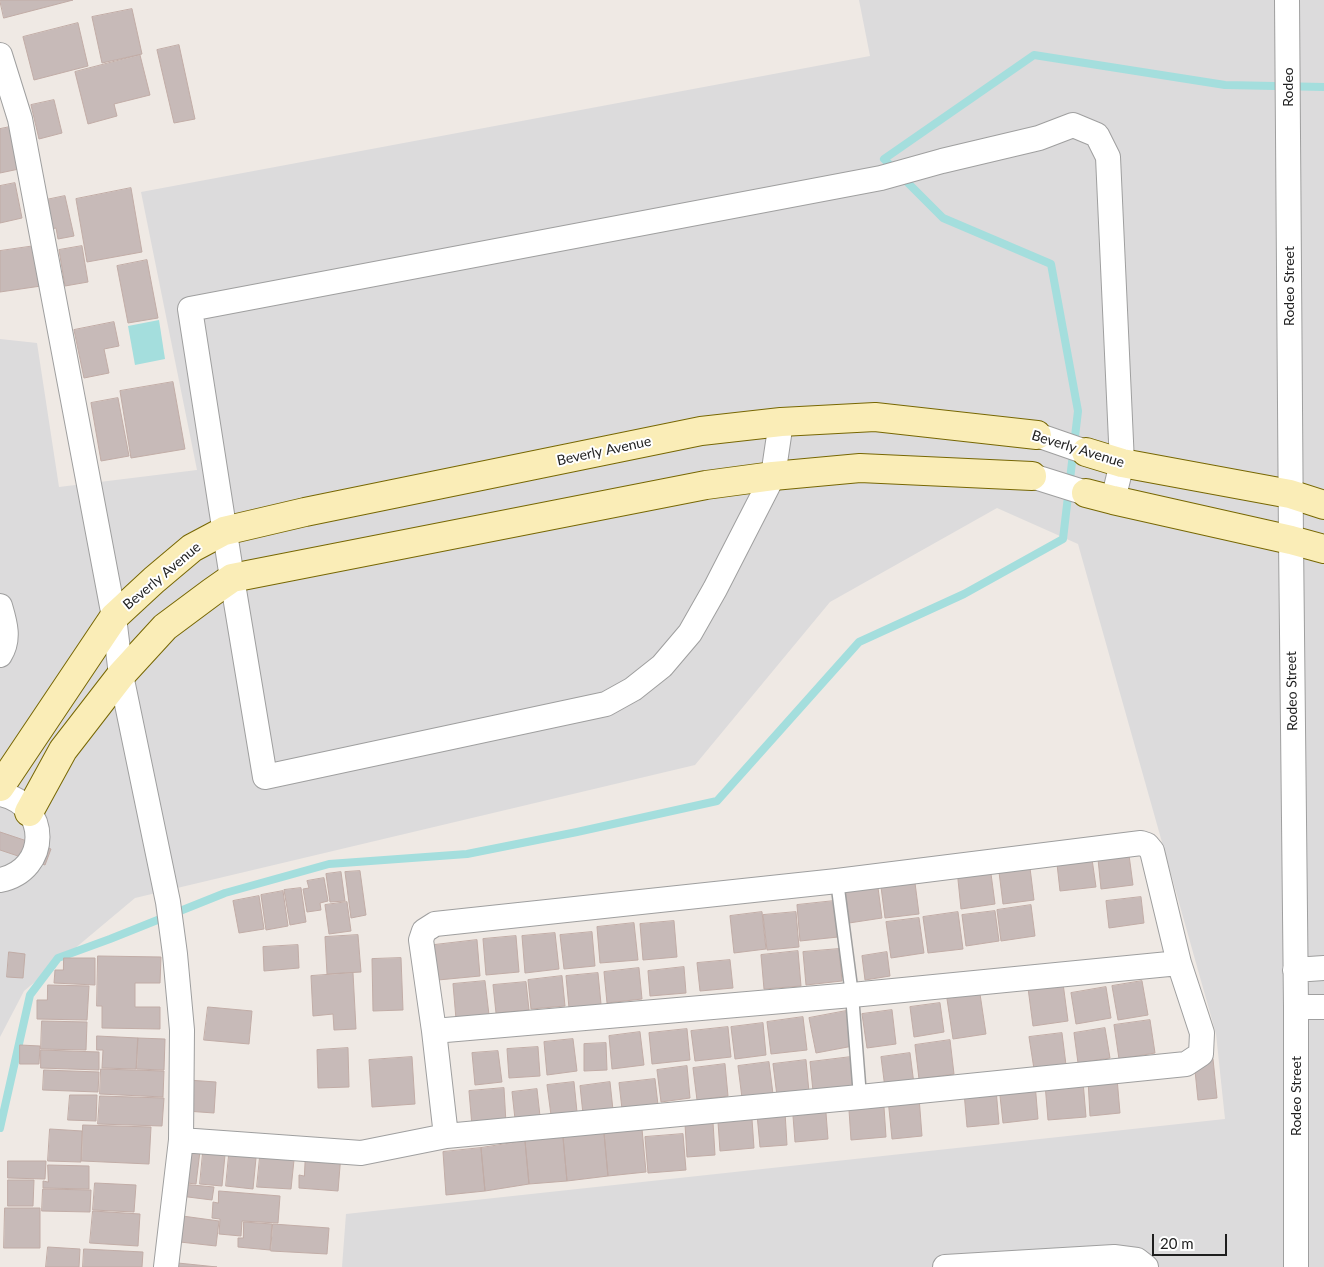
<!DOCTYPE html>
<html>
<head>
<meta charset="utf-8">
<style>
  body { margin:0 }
  #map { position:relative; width:1324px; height:1267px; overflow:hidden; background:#efe9e4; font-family:Lato,sans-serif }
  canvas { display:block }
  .scale { position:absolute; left:1152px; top:1234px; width:75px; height:22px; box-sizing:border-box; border:2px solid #1e1e1e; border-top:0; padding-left:6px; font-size:15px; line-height:18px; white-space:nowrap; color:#1e1e1e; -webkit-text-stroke:4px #fff; paint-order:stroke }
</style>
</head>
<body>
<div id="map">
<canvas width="1324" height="1267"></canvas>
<div class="scale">20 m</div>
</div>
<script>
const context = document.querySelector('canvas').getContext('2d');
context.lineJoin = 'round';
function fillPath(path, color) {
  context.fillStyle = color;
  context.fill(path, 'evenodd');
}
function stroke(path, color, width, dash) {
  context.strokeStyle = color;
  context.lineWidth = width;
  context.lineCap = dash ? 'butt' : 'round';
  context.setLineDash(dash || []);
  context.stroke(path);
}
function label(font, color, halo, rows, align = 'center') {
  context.font = font + ' Lato,sans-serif';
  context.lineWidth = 4;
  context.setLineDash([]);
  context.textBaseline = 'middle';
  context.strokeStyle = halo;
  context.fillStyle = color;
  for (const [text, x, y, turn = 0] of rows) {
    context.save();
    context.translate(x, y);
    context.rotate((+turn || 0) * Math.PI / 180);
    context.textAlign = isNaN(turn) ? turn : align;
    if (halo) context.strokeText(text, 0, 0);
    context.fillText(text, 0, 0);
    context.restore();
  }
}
fillPath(new Path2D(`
  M859,0H1324V1267H342L346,1214L1225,1119L1216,1034L1078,544L997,508L830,602L695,765L135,898L24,991L0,1037V339L37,343L59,487L197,470L141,192L870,56Z`), '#dcdbdc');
fillPath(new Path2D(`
  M159,320L165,359L135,365L128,326Z`), '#a4dedd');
stroke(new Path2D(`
  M0,1128L30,995L58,958L110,939L225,893L329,864L467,854L577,832L717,801L859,642L964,594L1063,539L1078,411L1051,264L943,218L884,159L1034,55L1225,85L1324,87`), '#a4dedd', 8);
const building = new Path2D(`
  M0,0H73L4,18Z
  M132,9L142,54L102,63L92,17Z
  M78,23L88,66L34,80L23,37Z
  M179,45L195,119L174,123L157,50Z
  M140,55L150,95L114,104L117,116L88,124L75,72Z
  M54,100L62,133L39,139L31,105Z
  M10,127L19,169L0,173V129Z
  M15,183L22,218L0,223V186Z
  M131,188L142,252L87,262L76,199Z
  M65,196L74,236L58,239L56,228L46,230L41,201Z
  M35,246L41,286L0,292V251Z
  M82,246L88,282L65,286L59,250Z
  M147,260L158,318L128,323L117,266Z
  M114,322L119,346L104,349L109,373L84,378L74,330Z
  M173,382L185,449L131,458L120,391Z
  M118,398L129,456L101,461L91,403Z
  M0,832L51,849L45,865L0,850Z
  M1129,855L1133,885L1101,889L1098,859Z
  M1092,859L1096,887L1060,891L1057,864Z
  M990,866L995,904L961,909L957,870Z
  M1030,868L1034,900L1003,904L999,872Z
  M360,871L366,915L351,918L345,872Z
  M341,872L345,901L330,902L326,874Z
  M914,875L919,914L885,918L880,879Z
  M324,878L328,901L320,903L321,910L307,912L303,889L309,888L307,881Z
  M877,880L882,918L849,923L844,884Z
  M301,888L306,922L290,925L284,890Z
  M283,891L288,926L266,930L261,895Z
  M259,896L264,929L239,933L233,901Z
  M1141,897L1144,923L1109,928L1106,901Z
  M834,901L838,937L800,941L797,905Z
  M347,902L351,931L329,934L325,905Z
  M1031,905L1035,936L1001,941L997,910Z
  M995,911L999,941L966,946L962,915Z
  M762,912L766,949L734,953L730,916Z
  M796,912L799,947L767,950L763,915Z
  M958,912L963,949L928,953L923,917Z
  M919,918L924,953L891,958L886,922Z
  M674,921L677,957L643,960L640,924Z
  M634,923L638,960L600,963L597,927Z
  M592,932L595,966L564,969L560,935Z
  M555,933L559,969L525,973L522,936Z
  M358,935L361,972L327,974L325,937Z
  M516,936L519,972L486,975L483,939Z
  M477,940L480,976L438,980L434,945Z
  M298,945L299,968L264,971L263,947Z
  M839,949L842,981L806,985L803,952Z
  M798,951L801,986L764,989L761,955Z
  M9,952L25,954L23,978L7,977Z
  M887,952L890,976L865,980L862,956Z
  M98,956L161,957L160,983H135V1007H160V1029L102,1028V1006H97Z
  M64,958H95V985L54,983L55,970H63Z
  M401,958L403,1010L373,1011L372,959Z
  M730,960L733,988L700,991L697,963Z
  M684,967L686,993L650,996L648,971Z
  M639,968L642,999L607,1003L604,972Z
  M353,973L356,1029L334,1030L333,1014L313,1016L311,976Z
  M598,973L601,1004L569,1008L566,976Z
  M562,976L565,1006L531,1009L528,980Z
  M485,981L489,1015L456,1019L453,984Z
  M1142,981L1148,1015L1118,1020L1112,986Z
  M526,982L529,1010L496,1013L493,985Z
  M1063,983L1068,1021L1033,1026L1028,988Z
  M48,985L89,986L87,1020L37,1019V1000H47Z
  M1106,987L1111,1018L1076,1024L1071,993Z
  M980,994L986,1034L953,1039L947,999Z
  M940,1003L944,1032L914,1037L910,1007Z
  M208,1007L252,1011L249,1044L204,1040Z
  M892,1010L896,1044L867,1048L862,1014Z
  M846,1011L853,1046L816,1053L809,1018Z
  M803,1017L807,1050L771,1054L767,1022Z
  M1150,1020L1155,1053L1119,1059L1114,1025Z
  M42,1021L87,1022L86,1050L41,1049Z
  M763,1023L766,1055L735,1059L731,1027Z
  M728,1027L731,1057L695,1061L691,1031Z
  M1105,1028L1110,1058L1078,1063L1074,1033Z
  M687,1029L690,1060L652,1064L649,1033Z
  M640,1032L644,1065L612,1069L609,1036Z
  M1062,1033L1066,1065L1034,1069L1029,1037Z
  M97,1036L138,1038L136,1069L102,1068L103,1050H97Z
  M138,1038L165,1039L164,1070L137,1069Z
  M573,1039L577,1071L547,1075L544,1042Z
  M950,1040L954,1074L919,1079L915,1045Z
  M606,1043L607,1070L584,1071V1044Z
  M20,1045L40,1046L39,1064H20Z
  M538,1047L540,1076L509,1078L507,1049Z
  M348,1048L349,1087L318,1088L317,1050Z
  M41,1050L99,1052V1070L41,1068Z
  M498,1051L502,1082L475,1085L472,1053Z
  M910,1053L914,1084L885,1088L881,1057Z
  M412,1057L415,1104L372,1107L369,1060Z
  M851,1057L854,1086L813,1091L810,1062Z
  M1213,1059L1217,1098L1198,1100L1194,1061Z
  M806,1060L809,1092L777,1096L773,1064Z
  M769,1062L773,1094L742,1098L738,1066Z
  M725,1064L728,1096L697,1100L693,1068Z
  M687,1066L690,1098L661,1102L657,1070Z
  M101,1069L164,1071L163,1097L100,1094Z
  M44,1070L99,1072L98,1092L43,1090Z
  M1117,1078L1120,1113L1090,1116L1088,1080Z
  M655,1079L658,1105L622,1109L619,1083Z
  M188,1080L216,1082L214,1113L186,1111Z
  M1083,1081L1086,1117L1048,1120L1045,1084Z
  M574,1082L577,1112L551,1115L547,1085Z
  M610,1082L613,1110L583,1114L580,1086Z
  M1035,1083L1038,1119L1003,1123L999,1087Z
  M504,1088L506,1123L472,1126L469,1091Z
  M537,1089L540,1116L515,1119L512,1092Z
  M996,1089L999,1124L967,1127L964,1092Z
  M70,1095H97L96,1121L68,1120Z
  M100,1096L164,1098L162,1126L98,1124Z
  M919,1097L922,1136L892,1139L888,1099Z
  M884,1107L886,1137L851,1140L849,1110Z
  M785,1112L787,1145L760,1147L757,1114Z
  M826,1113L828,1139L795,1142L793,1116Z
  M752,1119L754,1148L720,1151L718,1122Z
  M713,1122L715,1155L687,1157L685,1124Z
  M83,1125L151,1127L149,1164L82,1161Z
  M50,1129L82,1131L81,1162L48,1161Z
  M642,1129L646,1172L608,1176L604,1133Z
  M604,1133L608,1176L567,1181L563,1137Z
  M683,1134L686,1170L648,1173L645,1137Z
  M563,1137L567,1181L529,1184L525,1141Z
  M525,1141L529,1184L485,1191L481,1148Z
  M481,1148L485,1191L446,1195L443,1152Z
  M182,1149L200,1151L196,1184L178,1182Z
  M306,1151L341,1154L338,1191L299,1188V1175L304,1176Z
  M203,1153L225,1155L222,1186L200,1184Z
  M229,1155L256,1158L253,1189L226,1186Z
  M260,1157L294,1160L291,1189L257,1187Z
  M8,1161H46L45,1179L8,1178Z
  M48,1165L89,1166V1189L43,1188V1181L48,1182Z
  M8,1180H34L33,1206H8Z
  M95,1183L136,1185L134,1212L93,1210Z
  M181,1184L214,1187L212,1200L180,1196Z
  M43,1189L91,1190L90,1212L42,1211Z
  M219,1191L280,1196L278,1223L242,1221L241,1236L219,1234L220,1219L212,1218L213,1202L218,1203Z
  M5,1208H40V1248H4Z
  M93,1211L140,1214L138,1246L90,1243Z
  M175,1215L219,1221L216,1246L171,1241Z
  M244,1222L272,1224L270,1250L238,1247V1238H243Z
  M273,1224L329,1228L327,1254L271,1251Z
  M48,1247L80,1249L79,1267H46Z
  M84,1249L143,1252L142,1267H83Z
  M168,1262L217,1267H168Z`);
fillPath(building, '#c7bab8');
stroke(building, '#c1aca6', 1);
const lane = new Path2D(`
  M837,881L852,995L860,1097`);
const street = new Path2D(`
  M1287,0L1291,540L1296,1007V1267
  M0,55L20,119L114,617L121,675L168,902L175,954L182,1030L181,1140L166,1267
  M781,422L773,476L715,589L690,633L662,666L633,689L606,704L265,777L232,578L190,309L881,178L942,161L1039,138L1073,125L1097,135L1108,157L1122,463L1113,500
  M1037,435L1086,452
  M1032,476L1086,493
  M0,606C5,623 10,639 0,655
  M0,794C50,804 50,870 0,880
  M1295,970L1324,968
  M1296,1007H1324
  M434,1031L852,995L1179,963
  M181,1140L361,1153L446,1136L860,1097L1186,1064L1201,1054L1202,1033L1179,963L1152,851L1147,845L1141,843L837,881L435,924L424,931L421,940L434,1031L446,1136
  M945,1267L1114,1257L1137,1260L1146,1267`);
const secondary = new Path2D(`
  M1086,452L1122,463L1290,494L1324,505
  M1086,493L1113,500L1291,540L1324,549
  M0,787L114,617L154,580L192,548L224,531L305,512L701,431L781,422L875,417L1037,435
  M29,812L63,750L121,675L165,627L212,592L232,578L706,485L773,476L860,468L1032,476`);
stroke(lane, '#9f9f9f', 15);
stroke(street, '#9f9f9f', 26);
stroke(secondary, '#776703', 30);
stroke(lane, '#fff', 12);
stroke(street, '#fff', 24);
stroke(secondary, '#faedb7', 28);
label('14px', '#1e1e1e', '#fff', [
  ["Rodeo",1288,87,-90],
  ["Rodeo Street",1289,286,-90],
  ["Beverly Avenue",1078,449,17],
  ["Beverly Avenue",604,451,-12],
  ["Beverly Avenue",162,576,-40],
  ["Rodeo Street",1292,691,-91],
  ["Rodeo Street",1296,1096,-90]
]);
</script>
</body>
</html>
